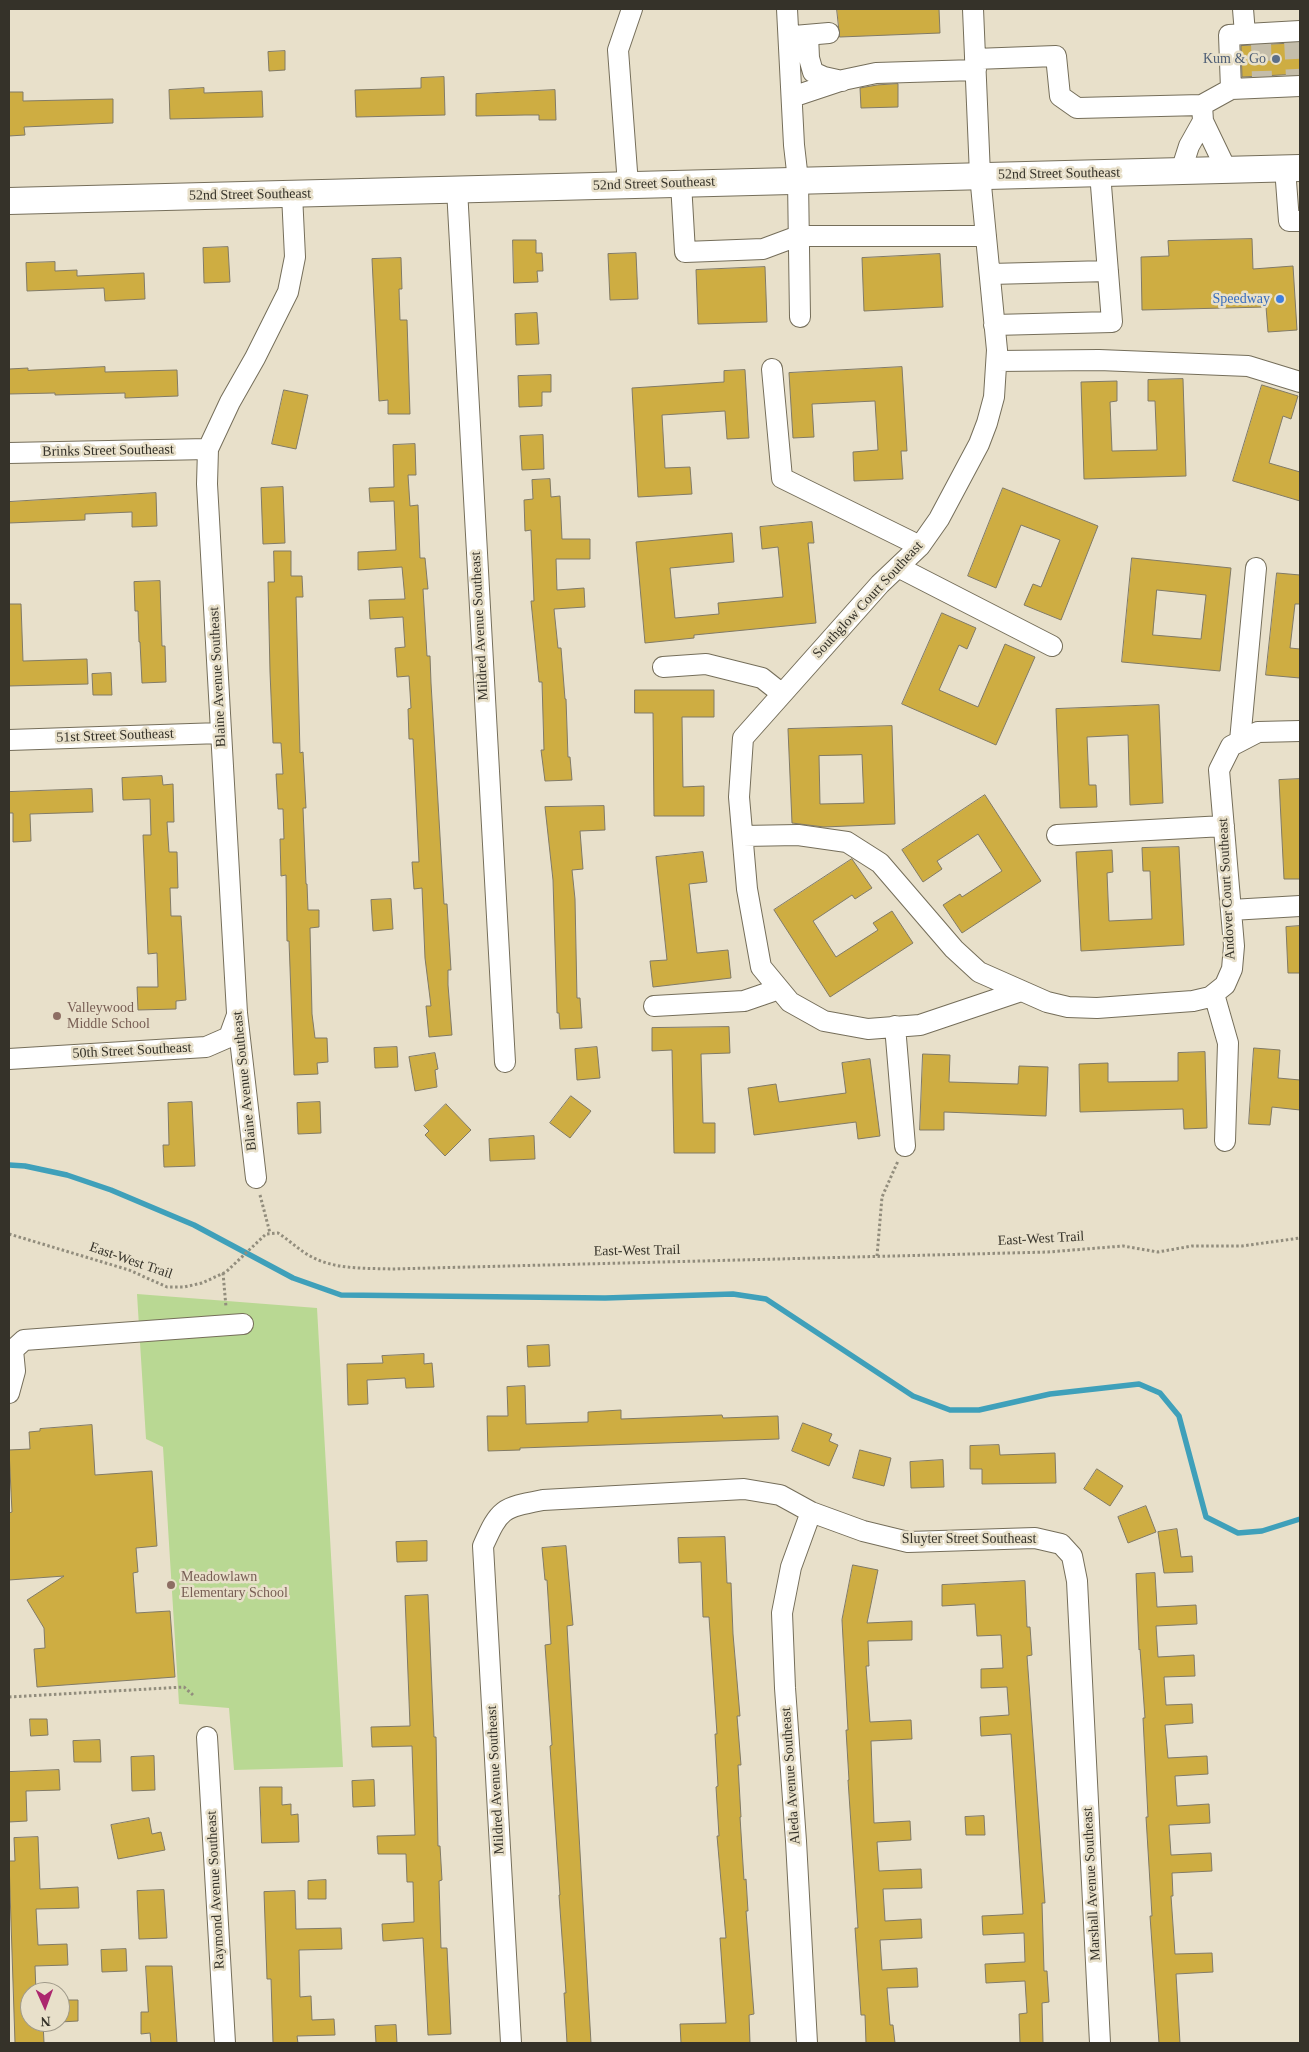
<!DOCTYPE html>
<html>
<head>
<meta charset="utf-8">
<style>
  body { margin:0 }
  #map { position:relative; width:1309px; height:2052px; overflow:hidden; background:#e8e0ca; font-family:"Times New Roman",serif }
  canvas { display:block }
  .frame { position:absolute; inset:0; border:10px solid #353229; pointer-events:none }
  .north { position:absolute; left:20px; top:1982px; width:50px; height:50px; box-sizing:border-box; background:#e8e0ca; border:1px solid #a09a8a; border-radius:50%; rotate:178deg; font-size:14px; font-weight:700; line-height:20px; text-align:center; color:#353229 }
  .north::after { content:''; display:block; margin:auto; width:18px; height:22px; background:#ac276e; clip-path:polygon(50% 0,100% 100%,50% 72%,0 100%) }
</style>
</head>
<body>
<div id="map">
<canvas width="1309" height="2052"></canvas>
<div class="frame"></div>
<div class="north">N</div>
</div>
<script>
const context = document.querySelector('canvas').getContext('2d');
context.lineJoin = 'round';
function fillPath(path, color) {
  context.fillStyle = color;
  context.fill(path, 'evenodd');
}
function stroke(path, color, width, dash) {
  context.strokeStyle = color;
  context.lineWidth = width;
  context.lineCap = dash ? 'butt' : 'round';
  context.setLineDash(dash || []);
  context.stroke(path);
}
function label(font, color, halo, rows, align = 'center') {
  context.font = font + ' "Times New Roman",serif';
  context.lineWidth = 5;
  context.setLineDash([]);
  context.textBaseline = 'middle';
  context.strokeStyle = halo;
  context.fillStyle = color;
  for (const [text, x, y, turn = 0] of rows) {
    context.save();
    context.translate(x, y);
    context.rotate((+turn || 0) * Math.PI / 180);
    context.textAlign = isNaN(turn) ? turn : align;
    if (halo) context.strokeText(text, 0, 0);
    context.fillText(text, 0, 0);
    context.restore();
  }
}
fillPath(new Path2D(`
  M137,1294L317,1308L343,1767L234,1770L229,1708L179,1704L163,1447L146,1439Z`), '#b9d893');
stroke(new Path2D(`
  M9,1165L25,1166L67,1175L111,1190L194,1225L293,1278L341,1295L605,1298L733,1294L766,1299L913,1396L950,1410H979L1050,1394L1139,1384L1160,1393L1179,1416L1206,1517L1238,1533L1262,1531L1300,1519`), '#3fa0ba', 5.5);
const building = new Path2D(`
  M837,9H939L940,33L840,37Z
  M1300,43V74L1242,77L1241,46Z
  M285,51V70L269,71L268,52Z
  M444,77L445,115L356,117L355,90L421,88V78Z
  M898,84V107L861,108L860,88L877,85Z
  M204,88V93L262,91L263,117L170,119L169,90Z
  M555,90L556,120H539V115H525L476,116V94Z
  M9,92H23V101L113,99V123L24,127L25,135L9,136Z
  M1252,239L1253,269L1293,266L1297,330L1268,332L1266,307L1142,310L1141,257L1169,256L1168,241Z
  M513,240H536V253H542L543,271H537L538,282L514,283Z
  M228,247L230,282L204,283L203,248Z
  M636,253L638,299L610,300L608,254Z
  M940,254L943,307L864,311L862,258Z
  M401,258L402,289H399L400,320H407L410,414H388V400L379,401L372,259Z
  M55,262V271L77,270V276L144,273L145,299L105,301L104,288L27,291L26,263Z
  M765,267L767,322L698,324L696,270Z
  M537,313L539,344L516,345L515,314Z
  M105,367V372L177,370L178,396L125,398V393L55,395V393L9,394V369L28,368V370Z
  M902,367L907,451H901L903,479L854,481L853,452L878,450L875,401L812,404L814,437L793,438L789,373Z
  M745,370L749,438L727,439L725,411L662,415L665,468L690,467L692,494L638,497L632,388L724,382V371Z
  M551,375V392H542V406L519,407L518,376Z
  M1183,379L1186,476L1084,479L1081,382L1117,381V401L1110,402L1112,451L1157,450L1155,401H1148V380Z
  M1262,385L1298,396L1291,419L1283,416L1269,463L1300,472V501L1233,481Z
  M284,390L308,395L296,449L272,444Z
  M543,435L544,469L522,470L520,436Z
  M415,444L416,475H408L410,506L418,505L420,558H425L428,589H423L427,656H430L431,683L444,904H447L451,970H448V985L452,1035L429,1037L426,1006H431L425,958L422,888L414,889L412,862H419L413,739H409L408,709L411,708L409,676L397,677L395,648L405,647L403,617L370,619L369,600L405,599L402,567L358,570V552L396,550L394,501L370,502L369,488L394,487L393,445Z
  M550,479L551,497L560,496L562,539H590V559H556L557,590L584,588L585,607L554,609L558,648H561L565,699H566L568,757H570L572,780L545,781L541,750H544L542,682H539L531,601H534L531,530L525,531L524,500L533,499L532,480Z
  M283,487L285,543L263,544L261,488Z
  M1003,488L1098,526L1061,620L1024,605L1033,584L1041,587L1060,540L1021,525L996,588L968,576Z
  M156,493L157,526L132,527V512L85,514V520L9,523V502Z
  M812,522L814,543H808L816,623L694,635V638L645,643L636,542L732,533L734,562L670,568L675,618L719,614L718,603L783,597L778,547L762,549L760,527Z
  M274,551H291V576H302L303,597H296L300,753L303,752L306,808H303L306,884H307L308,910H319V927L310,928L312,1014L315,1038H327L328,1062L317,1063L318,1074L294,1075L289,941H287L286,875L281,876L280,839H284L283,809H278L276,774H283L281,743H273L270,672L268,582H274Z
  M1132,558L1231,568L1220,671L1122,662ZM1157,590L1206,595L1201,639L1153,635Z
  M1277,573L1300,575V604H1295L1290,648L1300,649V678L1266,675Z
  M160,581L162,646H165L166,682L142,683L140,642H139L138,611H135L134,582Z
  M9,604H21L23,661L87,659L88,684L9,686Z
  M942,613L976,628L967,649L959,645L939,690L978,707L1005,644L1035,657L996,745L902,704Z
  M111,673L112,695H93L92,674Z
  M635,690H714V717H682L683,787L704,786V816H654L653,713H635Z
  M1159,705L1163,803L1130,805L1128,735L1087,737L1089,785H1096L1097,807L1060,808L1056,709Z
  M892,726L895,824L824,827L792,823L788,729ZM862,755L864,803L820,804L819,756Z
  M162,776L163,785L173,784L174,822H167L169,852H177L178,888H170L171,916H181L186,1000L176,1001V1009L138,1010L137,987H158L157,953L148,954L143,835H151L150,799L123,800L122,778Z
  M1300,779V879H1284L1279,780Z
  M92,789L93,812L30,814L31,841L13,842V813H9V792Z
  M985,795L1041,881L962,933L943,905L960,894L962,897L1002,871L978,834L937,861L942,869L923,882L902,850Z
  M604,806L605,830L580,831L583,869L572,870L575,899L577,998H580L582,1028L560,1029L559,1013H557L553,880L545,807Z
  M1179,847L1184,945L1081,951L1076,852L1112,850L1113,872L1107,873L1109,921L1152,919L1150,871H1143L1142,848Z
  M703,852L707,882L689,884L697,953L728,950L731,978L653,987L650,961L667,960L656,857Z
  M852,859L872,888L855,899L852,895L813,921L836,957L878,930L873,923L892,911L913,943L830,997L774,910Z
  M391,899L393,929L373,931L371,900Z
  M1300,926V973H1288L1286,927Z
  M729,1027L730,1053L701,1054L703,1123H715V1153H674L672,1050L652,1051V1028Z
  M397,1047L398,1067L375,1068L374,1048Z
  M597,1047L600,1078L577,1080L575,1049Z
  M1254,1048L1280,1050L1278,1078L1300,1080V1110L1272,1107L1270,1125L1249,1124Z
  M1205,1052L1207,1128L1184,1129L1183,1109L1080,1112L1079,1064L1108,1063V1082L1178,1081V1053Z
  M435,1053L438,1069L435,1070L437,1087L415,1091L409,1057Z
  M923,1054L950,1055L949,1082L1018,1084L1019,1066L1048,1067L1046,1116L944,1112V1130H920Z
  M870,1059L880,1136L858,1139L856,1122L754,1135L748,1088L776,1084L779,1102L846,1093L842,1063Z
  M571,1096L591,1111L570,1138L550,1123Z
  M192,1102L195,1166L164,1167L163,1145H169L168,1103Z
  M320,1102L321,1133L298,1134L297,1103Z
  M446,1104L471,1130L445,1156L425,1135L429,1131L424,1126Z
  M534,1136L535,1159L490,1161L489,1139Z
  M549,1345L550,1366L528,1367L527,1346Z
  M424,1354V1364L432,1363L434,1387L406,1388L405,1378L367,1380L368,1404L348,1405L347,1364L383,1363L382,1356Z
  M525,1386L526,1424L588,1422V1412L621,1410V1419L722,1415L723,1418L778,1416L779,1439L520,1448V1450L488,1451L487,1416H508L507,1387Z
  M803,1423L832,1434L829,1441L838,1445L829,1466L792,1451Z
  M92,1425L95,1475L152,1471L157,1546L136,1548L138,1572L133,1573L136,1613L170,1611L175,1677L37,1687L34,1649L45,1648L44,1628L27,1600L64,1576L9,1580V1513L12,1512L9,1450L30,1449L29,1432L40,1431V1429Z
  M999,1445L1000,1455L1055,1453L1056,1483L982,1484V1469H970V1446Z
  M860,1450L891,1458L884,1486L853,1478Z
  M943,1460L944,1487L911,1488L910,1462Z
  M1097,1469L1123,1486L1110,1506L1084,1489Z
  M1146,1506L1156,1532L1128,1543L1118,1517Z
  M1177,1529L1181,1557L1192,1556L1193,1572L1164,1573L1158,1532Z
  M725,1537L727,1583H731L733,1634L740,1716H737L741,1765H738L741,1817H740L744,1880L746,1879L748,1911H746L754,2014L749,2015L750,2043H681L680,2024L726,2023L720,1938H726L717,1836H719L716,1787L718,1786L715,1734H717L709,1617H703L701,1562L679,1563L678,1538Z
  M427,1541V1561L397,1562L396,1542Z
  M566,1546L573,1625L567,1626L591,2043H567L564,1993H566L559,1895H560L550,1746L552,1745L545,1645L551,1644L547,1580H545L542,1548Z
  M853,1565L878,1570L867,1623L912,1621V1640L868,1641L869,1666H866L870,1722L911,1720L912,1739L871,1741L874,1823L910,1821L911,1840L877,1842L879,1871L921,1869L922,1888L883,1889L885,1921L921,1919L922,1938L880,1940L882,1970L917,1968L918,1987L887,1988L890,2025H893L895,2043H866L865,2015H861L855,1928H858L848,1780H849L846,1730H848L842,1620Z
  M1155,1573L1157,1607L1196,1605L1197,1624L1156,1626L1158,1657L1194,1655L1195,1676L1164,1677L1166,1705L1192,1704L1193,1723L1165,1725L1168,1758L1207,1756L1208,1774L1175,1776L1177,1806L1209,1804L1210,1823L1169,1825L1171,1855L1211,1853L1212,1871L1172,1873L1173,1896H1171L1175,1954L1212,1953L1213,1972L1176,1974L1180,2043H1159L1150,1916H1152L1146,1817H1148L1143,1718H1145L1140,1649L1139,1650L1136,1574Z
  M1025,1581L1027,1627H1030L1032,1655L1027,1656L1045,1903H1042L1044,1971H1047L1049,2002L1042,2003L1043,2043H1020L1019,2014L1027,2013L1025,1981L986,1983L985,1964L1025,1962L1024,1933L983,1935L982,1916L1023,1914L1011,1734L981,1736L980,1717L1009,1715L1007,1687L981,1688V1669L1003,1668L1001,1635L977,1636L975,1604L942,1606V1585Z
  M428,1595L434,1737H436L438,1846H440L442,1880L439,1881L441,1948H447L451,2034L428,2035L423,1938L383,1941L382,1924L414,1922L413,1882H407L406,1854H378L377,1836L415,1835L412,1746L372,1747L371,1727L410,1726L405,1596Z
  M30,1719H47L48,1735L31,1736Z
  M100,1740L101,1762H74L73,1741Z
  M154,1756L155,1790L132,1791L131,1757Z
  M59,1770L60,1790L26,1791L27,1821L9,1822V1772Z
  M374,1780L375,1806L353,1807L352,1781Z
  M260,1787H282V1805L291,1804V1815L298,1814L299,1842L262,1843Z
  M984,1816L985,1835H966L965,1817Z
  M149,1818L152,1834L161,1832L165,1850L118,1859L111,1825Z
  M38,1837L40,1889L78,1887L79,1908L36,1909L38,1945L67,1944L68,1965L35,1966L36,1992H30V2022H43L44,2043H15L9,1861H15L14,1838Z
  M326,1880V1899H308V1881Z
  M164,1890L167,1938L139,1939L137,1891Z
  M295,1891L296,1929L341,1928L342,1949L299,1950L300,1997L311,1996L312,2020L334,2019L335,2035L297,2036L298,2043H273L271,1979H267L264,1892Z
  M126,1949L127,1971L102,1972L101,1950Z
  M146,1966H172L177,2043H151L150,2033L141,2034V2012H148Z
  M60,2000H78V2021L60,2022Z
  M396,2025L397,2043H376L375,2026Z`);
fillPath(building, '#cead42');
stroke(building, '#817a66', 1);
stroke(new Path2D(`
  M1294,39L1296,78
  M1261,41L1262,80`), '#c4bdaa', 20, [20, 10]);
const minor = new Path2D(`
  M787,9L794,145L798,180L800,317
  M973,9L980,175L997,350L994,397L987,423L979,444L939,519L920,546L880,584L743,738L739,797L747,889L761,967L790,1002L824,1021L868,1029L920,1025L1021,991
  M1243,9L1245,34
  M1300,31L1229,35L1231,89L1300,86
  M808,35L809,58L813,72L824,77L842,81
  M794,36L829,33
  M975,59L1056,56L1060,96L1077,108L1202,105
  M792,97L843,80L876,73L976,70
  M1285,168L1289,221H1300
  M1181,171L1189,146L1203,121
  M1227,171L1203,121L1202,105L1231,89
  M681,183L685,252L763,249L798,236H986
  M628,185L618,50L632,9
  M457,189L505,1062
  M990,274L1108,271
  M994,325L1112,322L1100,173
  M997,361L1099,360L1248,366L1300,382
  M772,369L782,478L920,546
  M9,453L208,449
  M898,567L1052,646
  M663,667L706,664L762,678L781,693
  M9,740L221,733
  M1240,741L1256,568
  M1057,835L1224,826
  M743,836L798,835L847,842L880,863L954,949L979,972L1047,1002L1068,1007L1097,1008L1193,1001L1210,997L1225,985L1232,969L1234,946L1219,770L1231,746L1258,732L1300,731
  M1231,910L1300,906
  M1214,994L1228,1043L1225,1141
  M654,1006L744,1001L779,989
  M895,1026L905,1146
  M9,1059L206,1047L229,1037L237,1015
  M256,1178L237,1013L207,484L208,449L230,402L255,358L288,292L295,257L292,194
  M9,1393L15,1371L13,1350L24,1340L243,1324
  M207,1737L225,2043
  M511,2043L483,1546C500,1508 502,1508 543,1500L744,1489L780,1495L811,1512L863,1531L908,1542L1035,1538L1061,1544L1072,1556L1077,1581L1100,2043
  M807,2043L796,1841L785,1688L782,1613L791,1567L811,1512`);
const major = new Path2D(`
  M9,201L1300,168`);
stroke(minor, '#756e5a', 22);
stroke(major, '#756e5a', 28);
stroke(new Path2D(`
  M260,1195L270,1233
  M9,1234L129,1270L167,1287H184L202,1283L226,1272L266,1234L278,1233C289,1240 299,1250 310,1256C335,1270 365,1268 392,1269L1048,1252L1123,1246L1158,1252L1192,1246H1242L1300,1238
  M877,1256L882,1197L898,1161
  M223,1273L226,1307
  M9,1697L184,1687L193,1695`), '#928d7d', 3, [2.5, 2.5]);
stroke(minor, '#fff', 20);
stroke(major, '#fff', 26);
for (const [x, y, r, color] of [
  [1276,59,5,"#5c6f8a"],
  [1280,299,5,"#3f7fe0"],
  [57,1016,5,"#8d6e63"],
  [171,1585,5,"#8d6e63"]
]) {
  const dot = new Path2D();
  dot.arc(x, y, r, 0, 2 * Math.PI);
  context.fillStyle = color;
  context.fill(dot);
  stroke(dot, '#e8e0ca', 2);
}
label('14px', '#4e5e75', '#e8e0ca', [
  ["Kum & Go",1266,59]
], 'right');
label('14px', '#353229', '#e8e0ca', [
  ["52nd Street Southeast",1059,174,-1],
  ["52nd Street Southeast",654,184,-2],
  ["52nd Street Southeast",250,195,-1],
  ["Brinks Street Southeast",108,451,-1],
  ["Southglow Court Southeast",868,600,-47],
  ["Mildred Avenue Southeast",480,626,-93],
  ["Blaine Avenue Southeast",218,677,-93],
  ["51st Street Southeast",115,736,-2],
  ["Andover Court Southeast",1227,889,-93],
  ["50th Street Southeast",132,1051,-3],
  ["Blaine Avenue Southeast",245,1081,-96],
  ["East-West Trail",1041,1239,-3],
  ["East-West Trail",637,1251,-1],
  ["East-West Trail",131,1261,19],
  ["Sluyter Street Southeast",969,1539],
  ["Aleda Avenue Southeast",791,1776,-94],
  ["Mildred Avenue Southeast",496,1780,-93],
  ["Marshall Avenue Southeast",1092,1884,-93],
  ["Raymond Avenue Southeast",216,1890,-93]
]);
label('14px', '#366cbe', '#e8e0ca', [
  ["Speedway",1270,299]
], 'right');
label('14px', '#785e54', '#e8e0ca', [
  ["Valleywood",67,1008],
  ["Middle School",67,1024],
  ["Meadowlawn",181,1577],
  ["Elementary School",181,1593]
], 'left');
</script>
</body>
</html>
